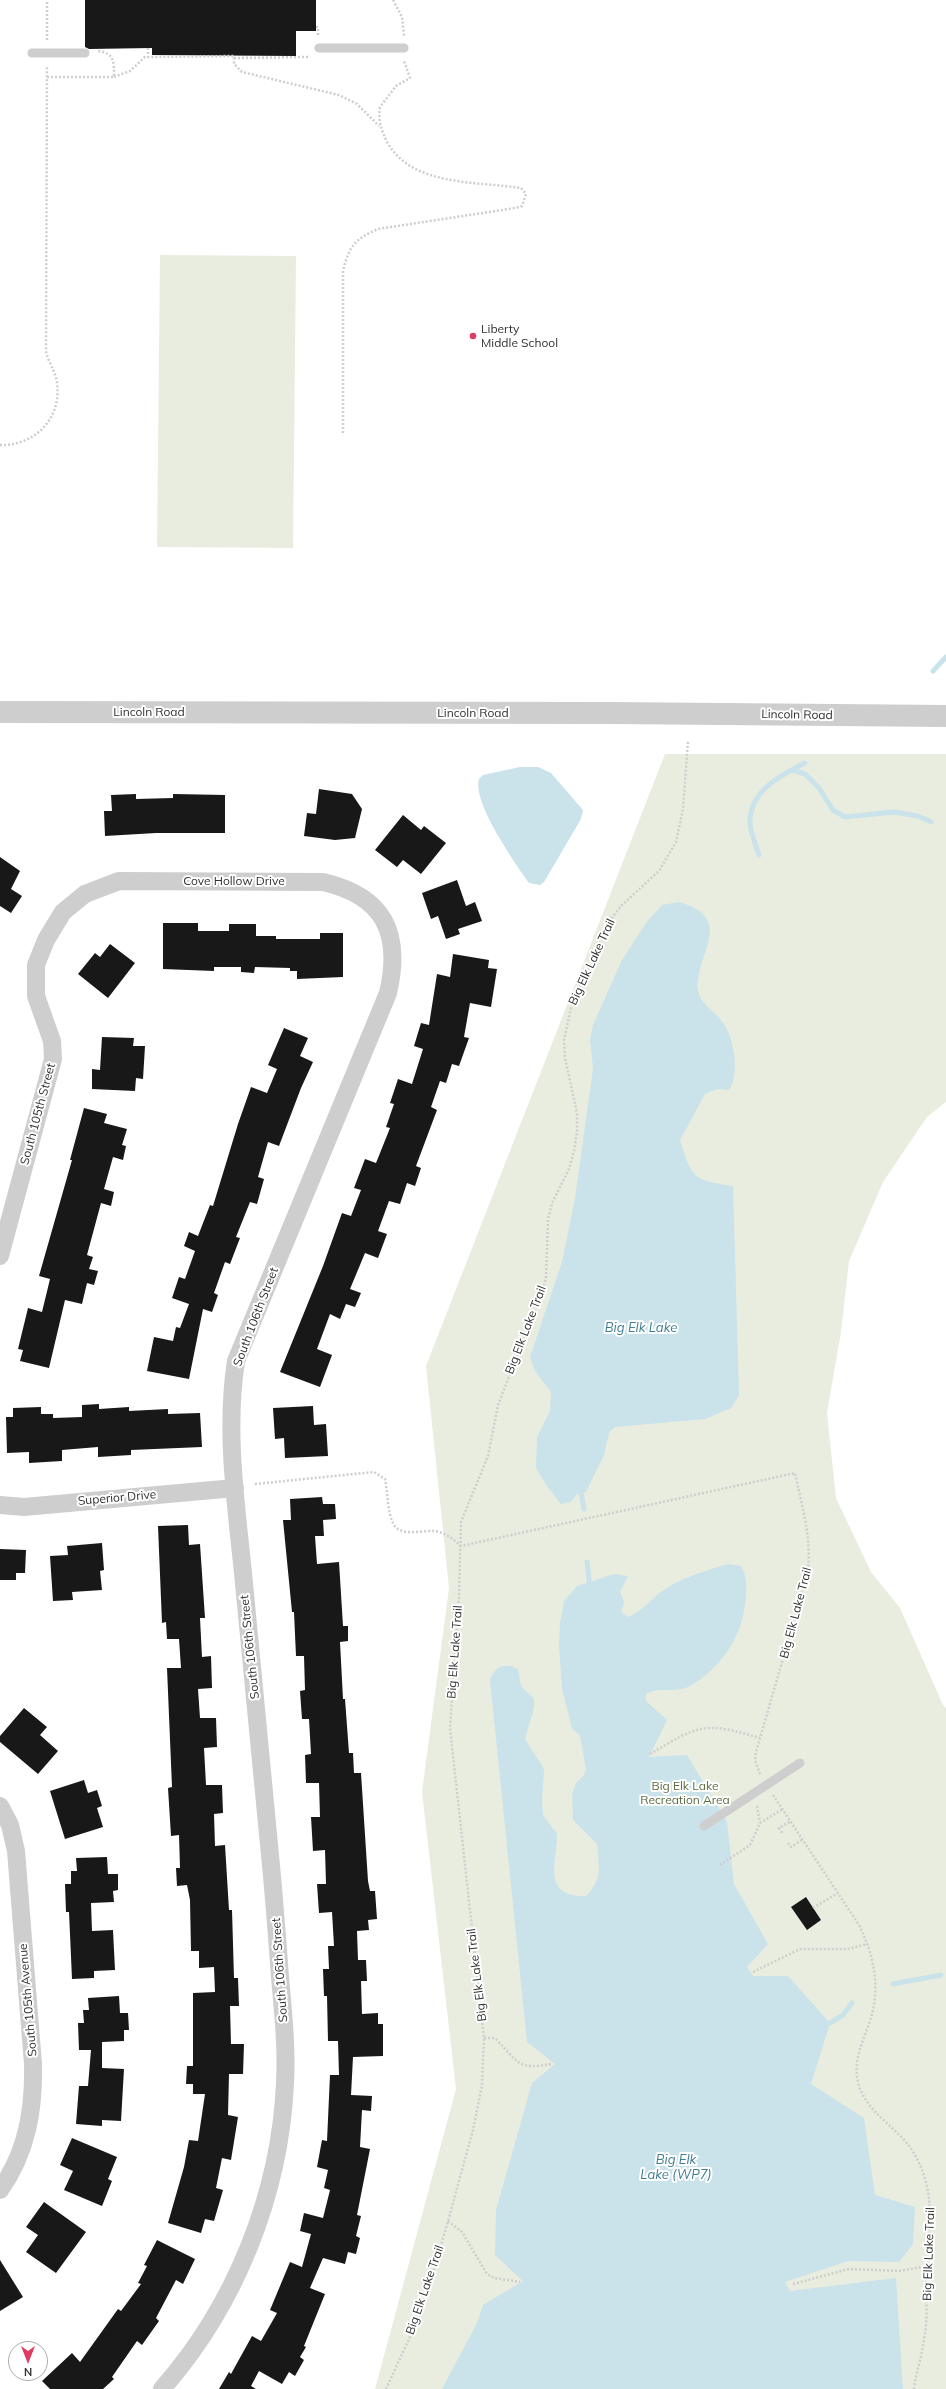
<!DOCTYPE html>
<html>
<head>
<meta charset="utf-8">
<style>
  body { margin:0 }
  #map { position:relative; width:946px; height:2389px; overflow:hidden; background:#fff; font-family:Mulish,sans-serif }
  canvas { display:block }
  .north { position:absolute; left:8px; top:2341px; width:40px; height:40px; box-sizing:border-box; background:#fff; border:1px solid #adadad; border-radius:50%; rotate:180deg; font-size:11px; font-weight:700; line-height:16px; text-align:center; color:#313131 }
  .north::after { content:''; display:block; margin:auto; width:14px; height:18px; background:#e03b61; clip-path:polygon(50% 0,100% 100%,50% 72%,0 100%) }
</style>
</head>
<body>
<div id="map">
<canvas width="946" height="2389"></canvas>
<div class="north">N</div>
</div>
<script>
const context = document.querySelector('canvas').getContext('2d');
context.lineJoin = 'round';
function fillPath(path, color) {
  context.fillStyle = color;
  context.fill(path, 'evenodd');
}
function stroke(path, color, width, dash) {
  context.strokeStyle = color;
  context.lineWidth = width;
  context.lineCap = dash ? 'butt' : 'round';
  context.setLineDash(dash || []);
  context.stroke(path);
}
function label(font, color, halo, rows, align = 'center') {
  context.font = font + ' Mulish,sans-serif';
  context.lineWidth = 4;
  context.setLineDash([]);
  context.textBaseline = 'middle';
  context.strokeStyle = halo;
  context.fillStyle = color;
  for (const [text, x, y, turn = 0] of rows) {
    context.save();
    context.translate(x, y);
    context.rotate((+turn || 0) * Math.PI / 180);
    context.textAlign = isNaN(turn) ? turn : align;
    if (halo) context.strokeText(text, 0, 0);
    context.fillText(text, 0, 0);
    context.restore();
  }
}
fillPath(new Path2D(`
  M160,255L296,256L293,548L157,547Z
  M665,754H946V1102L927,1117L883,1182L849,1261L841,1332L827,1413L836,1498L871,1572L900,1608L943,1705L946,1708V2389H375L456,2089L422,1792L449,1588L426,1366Z`), '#e9eddf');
fillPath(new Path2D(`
  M520,767H538L551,773L583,810L581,819L544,882L540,885L529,883C515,863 472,802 479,779L483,775Z
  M679,902C691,906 702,909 708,922C717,941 688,976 701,999C707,1008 718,1015 724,1024C734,1039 740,1075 729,1090L717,1089L705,1094L680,1140C692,1178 692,1180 733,1186L739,1395L731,1408L705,1419L615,1427L609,1433L604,1455L586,1492L577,1494L571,1502L561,1504L547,1486L536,1468L537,1437L550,1411L551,1392L535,1371L530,1357L562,1262L575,1198L593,1069L590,1039L593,1025L622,960L646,923L662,905Z
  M728,1564L741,1566C747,1576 746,1584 746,1595C744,1633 724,1666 690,1686C676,1694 658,1686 646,1694V1701L667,1720L649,1757L687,1755L727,1822L734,1884L768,1944L747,1967L753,1976H788L830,2023L811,2084L864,2118L875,2195L915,2207L913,2244L899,2262L848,2261L785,2282L790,2291L896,2278L903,2389H442L477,2323L483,2305L523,2281L495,2255L496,2210L532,2083L555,2064L527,2042L490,1680C494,1666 506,1662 518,1669L521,1686L534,1699V1708L525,1739L544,1769L542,1800L543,1815L557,1834C557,1863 541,1897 586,1896C603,1879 599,1866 597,1844L573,1820L572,1795L576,1783L584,1775L586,1769L580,1736L572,1728L562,1689L559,1646L560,1624L564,1601L577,1586L614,1574L628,1576L620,1592L624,1602L621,1612L628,1617C643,1611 652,1598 665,1589C683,1577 708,1570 728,1564Z`), '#cae2ea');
stroke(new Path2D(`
  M933,671L946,657
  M792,770L805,774L819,788L833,810L845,817L894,812L918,816L931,822
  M759,855C756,845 749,830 750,819C752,789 782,775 805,763
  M580,1487L584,1509
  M587,1562L590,1589
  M893,1984L941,1975
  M830,2023L843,2015L852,2003`), '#cae2ea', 5);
fillPath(new Path2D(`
  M85,0H316V31H296V56L152,55V48L89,49L85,47Z
  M319,789L352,794L362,809L355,838L335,840L304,836L307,813L316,814Z
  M136,794V799L173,798V794L225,795V833H156L105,836L104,811H112L111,795Z
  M403,815L421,830L424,826L446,843L421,874L403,860L397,867L375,850Z
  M0,857L20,871L11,889L22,896L11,913L0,906Z
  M457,880L466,906L475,902L482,921L458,929L460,934L446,939L438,916L431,919L422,893Z
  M163,923H198V931H229V924H256V936H276V939H320V933H343V977L297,979V971H290V968L255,967L254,973L241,972V967H214V971L163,969Z
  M110,944L135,963L108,998L78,974L95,953L100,957Z
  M453,954L489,960L488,968L497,969L491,1007L470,1003L464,1037L469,1038L459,1066L452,1064L446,1083L440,1081L431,1107L437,1110L416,1166L421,1168L415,1186L407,1183L400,1204L389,1201L378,1231L387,1234L378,1258L365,1253L350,1289L361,1293L355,1307L346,1304L340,1319L330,1314L317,1349L332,1355L320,1387L280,1372L323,1266L342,1213L351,1216L361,1190L354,1188L365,1159L376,1163L390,1128L386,1127L394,1104L390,1103L398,1079L412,1084L423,1049L414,1046L421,1023L429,1025L437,974L450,977Z
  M284,1028L308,1038L300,1056L313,1062L301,1088L279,1146L268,1142L258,1177L264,1179L257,1204L250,1202L236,1237L240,1238L230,1264L225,1262L214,1293L218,1295L212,1312L203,1309L189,1379L147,1371L154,1337L173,1341L176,1327L180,1328L189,1304L172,1298L179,1277L185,1279L195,1251L184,1246L189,1232L198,1236L210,1205L213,1206L238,1124L251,1087L267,1093L277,1069L268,1065Z
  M102,1037L134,1038L133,1046H145L143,1079L136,1078L135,1091L92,1089V1069L100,1070Z
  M84,1108L107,1114L104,1123L127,1129L122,1145L126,1146L123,1160L113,1157L104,1189L114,1192L111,1206L101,1203L87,1255L93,1257L89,1269L98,1271L94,1285L87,1283L82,1304L65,1300L49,1368L20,1361L23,1350L18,1349L28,1308L42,1312L50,1279L39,1276L72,1160H70Z
  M99,1404V1409L129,1407V1411L168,1409V1414L200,1413L202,1447L131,1450V1455L98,1457V1447L62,1450V1461L29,1463V1452L7,1453L6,1417H13V1408L41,1407V1414H53V1418L82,1417V1405Z
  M313,1406L314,1425L326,1424L328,1456L285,1458L284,1438L275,1439L273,1408Z
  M322,1497L323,1504H335L336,1519L323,1520L324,1536H315L317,1564L339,1562L343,1626H348V1641L340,1642L343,1699H345L349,1753H353L354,1773H361L368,1881L370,1891H375L377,1919L368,1920L369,1930L357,1931L358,1960H366L367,1981H361L362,2014L378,2013V2024H383V2056L353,2057L351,2095L372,2096L371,2111L362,2110L360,2147L370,2149L357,2215L361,2216L356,2236L360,2238L356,2254L348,2252L345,2264L323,2258L310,2288L325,2294L304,2346L306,2347L300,2357L304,2360L295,2376L289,2372L282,2384L259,2371L251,2386L256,2389H219L229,2372L231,2374L252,2336L261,2341L277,2313L270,2310L290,2262L302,2267L311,2234L300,2231L304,2213L323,2218L330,2190L324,2188L328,2170L317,2167L322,2140L327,2141L330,2075H339L338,2041H328L327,1996H324L323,1969H329L328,1946H334L332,1912L319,1913L317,1884H326L325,1850L313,1851L311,1817H320L319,1783H306L305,1755L311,1754L309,1719H302L300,1691L305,1690L304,1656H296L294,1612H292L283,1520H291L290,1499Z
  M188,1525L189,1545L200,1544L205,1618H200L202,1657L211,1656L212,1688L198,1689L200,1718H216L217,1747L204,1748L206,1785H222L223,1813L214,1814L215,1846L225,1845L229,1910H232L234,1978H238L239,2006H230L231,2044H244L243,2074H229L228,2115L238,2117L231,2160L222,2158L216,2188L223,2190L214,2221L205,2219L201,2233L168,2223L184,2167L189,2140L198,2141L205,2094H193V2084H186L187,2066H193V1993L215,1992L214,1967L199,1968V1951H191L190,1900L187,1885L177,1886L176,1868H180L179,1835L171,1836L168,1788L172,1787L167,1668H181L179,1639H167L166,1622L162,1623L158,1526Z
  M102,1543L104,1570L100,1571L102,1590L72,1592L73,1600L53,1601L50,1556L68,1555L67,1546Z
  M0,1549L26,1550L25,1573H16V1580H0Z
  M24,1708L47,1727L40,1735L58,1751L38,1774L0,1742V1736Z
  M84,1780L88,1793L97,1790L102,1806L97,1808L103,1827L65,1839L50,1791Z
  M107,1857L108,1874H118V1890L113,1891L114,1902L91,1903L92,1931L113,1930L115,1970L94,1971V1978L72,1979L69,1912H66L65,1884H71V1871H77L76,1858Z
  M806,1897L821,1920L807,1930L791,1907Z
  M119,1996L120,2013H128L129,2030H124V2041L102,2042V2068L124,2069L121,2121L102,2120V2126L76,2124L79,2086H88L91,2050H79L78,2023H84L83,2010H89L88,1998Z
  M72,2138L117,2157L108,2179L112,2181L102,2206L64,2190L73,2171L60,2165Z
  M44,2202L86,2232L56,2273L26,2252L38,2235L26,2227Z
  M157,2240L195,2259L183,2284L176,2280L156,2318L159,2321L142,2345L137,2341L112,2377L114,2379L103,2389H50L42,2381L72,2353L80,2362L118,2309L121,2311L141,2284L138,2283L147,2266L144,2265Z
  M0,2260L23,2297L0,2311Z`), '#181818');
stroke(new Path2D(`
  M393,0L402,17L404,36
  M316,27H318V36
  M47,40V0
  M148,48V57
  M234,58L309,57
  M47,77H114C114,63 115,53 98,51
  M114,77L130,71L145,57L234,56V64L242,72L339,95L357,104L379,126
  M343,433V271C349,246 355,239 378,229L515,208L522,206L526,194L521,188C477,181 412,187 387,142C381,129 378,121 380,107L396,86L410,78L404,61
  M0,445C34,446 62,419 57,383C56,372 48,362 46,351L47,65
  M255,1484L374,1472L385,1479C388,1493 387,1513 394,1525C402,1537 422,1530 435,1531C446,1533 453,1539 461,1546L795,1473C802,1507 813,1541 807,1576L756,1752L755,1760L760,1774
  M650,1754C699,1725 704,1721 760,1738
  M773,1795L859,1925C874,1956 881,1987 870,2021C863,2041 853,2060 858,2082C866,2115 900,2127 915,2155C939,2198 927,2235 926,2282C926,2301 928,2320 924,2339C922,2356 916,2372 914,2389
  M757,1806L760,1823
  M782,1833L779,1828L791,1821
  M788,1843L791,1847L803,1839
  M720,1865L750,1845L760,1823L783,1809
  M813,1908L838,1893
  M753,1972L800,1949H847L868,1944
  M484,2038H495C519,2063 517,2070 552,2064
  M448,2221L462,2232L487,2274L494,2278L520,2282
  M793,2284L849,2269L900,2271L927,2266
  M386,2389L410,2337L431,2280L448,2221L473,2130L482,2085L484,2038L450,1728L459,1596L461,1522L488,1456L498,1405L540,1297L546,1278L548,1220L552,1203L569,1169L574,1151L577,1132V1113L565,1058L564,1040L572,1003L611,919L621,906L659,871L676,842L683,809L688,741`), '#cecece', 2.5, [2, 2]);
stroke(new Path2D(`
  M319,48H404
  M32,53H85
  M704,1826L800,1763`), '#cecece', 9);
stroke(new Path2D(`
  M0,1256L53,1059L52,1041L36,996V965L46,940L63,912L85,894L119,881L323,882C384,896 402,933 388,993L236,1361C225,1431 236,1503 243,1573C252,1667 261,1761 270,1855C274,1895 277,1936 280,1977C283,2012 287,2048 285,2083C280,2195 235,2306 162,2389
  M0,1505L24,1507L235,1488
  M0,1806L10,1825L16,1851L33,2064C34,2110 27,2152 0,2190`), '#cecece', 18);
stroke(new Path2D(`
  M0,712L611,713L946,716`), '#cecece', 22);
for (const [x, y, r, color] of [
  [473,336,4,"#e03b61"]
]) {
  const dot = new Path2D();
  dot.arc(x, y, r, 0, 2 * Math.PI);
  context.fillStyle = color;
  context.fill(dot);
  stroke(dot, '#fff', 1.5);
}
label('12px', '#313131', '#fff', [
  ["Liberty",481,329],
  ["Middle School",481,343]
], 'left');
label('12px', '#313131', '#fff', [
  ["Lincoln Road",149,712],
  ["Lincoln Road",473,713],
  ["Lincoln Road",797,715,1],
  ["Cove Hollow Drive",234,881],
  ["Big Elk Lake Trail",592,962,-65],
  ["South 105th Street",38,1114,-75],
  ["South 106th Street",256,1317,-69],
  ["Big Elk Lake Trail",526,1330,-69],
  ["Superior Drive",117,1498,-5],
  ["Big Elk Lake Trail",796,1613,-75],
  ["South 106th Street",250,1647,-96],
  ["Big Elk Lake Trail",455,1652,-86],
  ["South 106th Street",280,1970,-94],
  ["Big Elk Lake Trail",477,1975,-97],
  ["South 105th Avenue",28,2000,-95],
  ["Big Elk Lake Trail",929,2254,-88],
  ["Big Elk Lake Trail",425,2290,-71]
]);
label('12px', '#5b6b3f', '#fff', [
  ["Big Elk Lake",685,1786],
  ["Recreation Area",685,1800]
]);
label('italic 13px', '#407e91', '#fff', [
  ["Big Elk Lake",641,1328],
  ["Big Elk",676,2160],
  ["Lake (WP7)",676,2175]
]);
</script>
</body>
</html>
